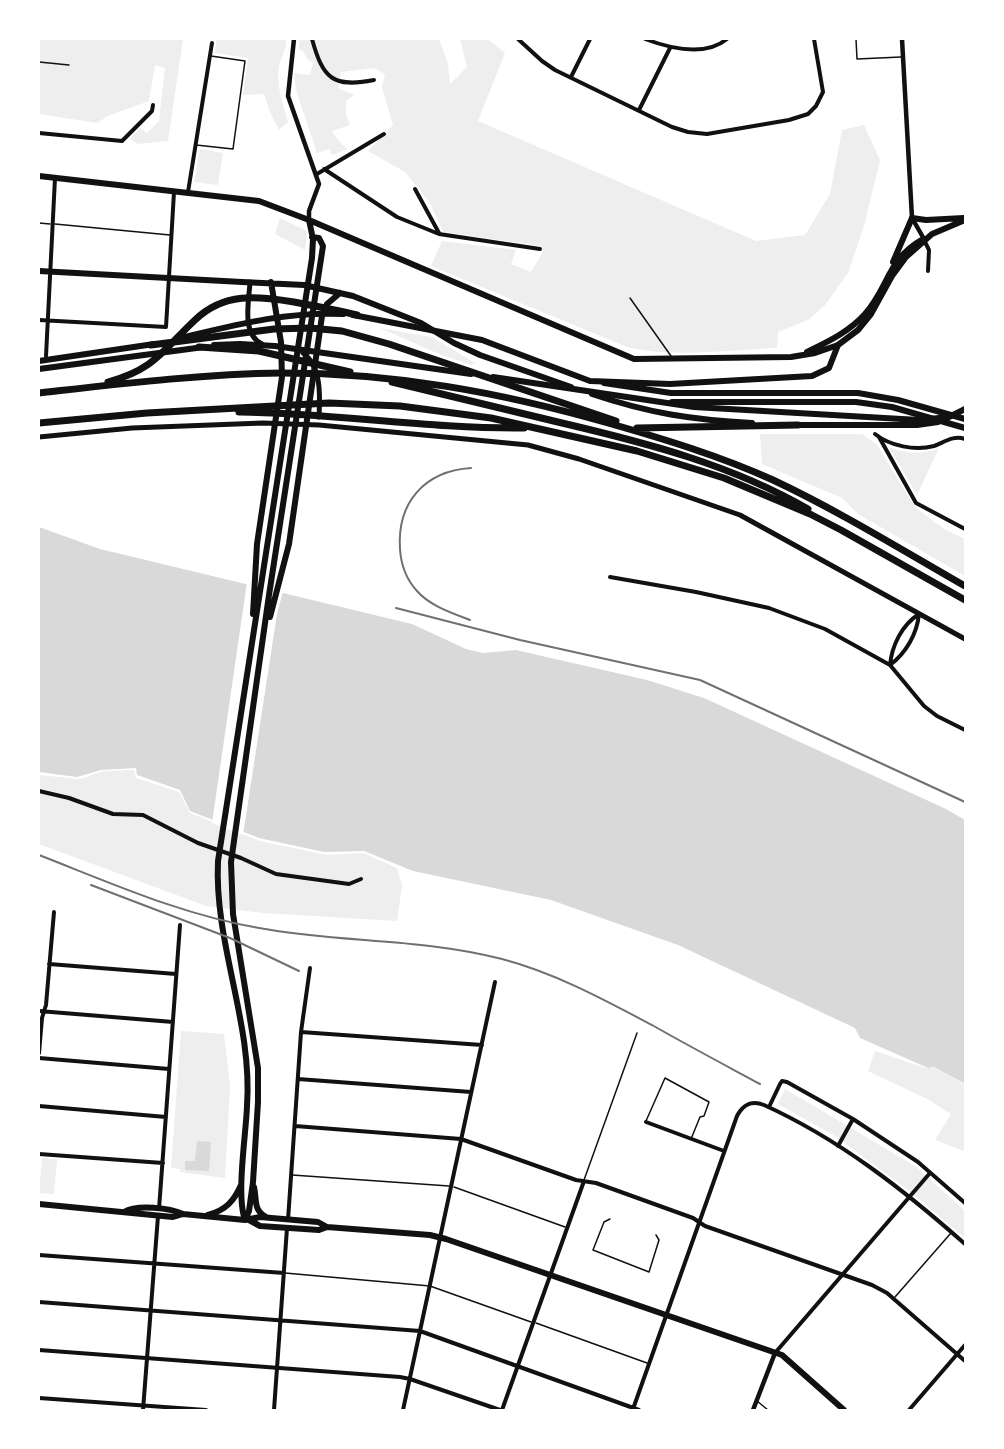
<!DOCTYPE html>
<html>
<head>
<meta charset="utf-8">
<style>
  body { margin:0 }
  #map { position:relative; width:1004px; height:1449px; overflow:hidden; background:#fff; font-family:Poppins,sans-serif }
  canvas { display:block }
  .frame { position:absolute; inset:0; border:40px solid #fff; pointer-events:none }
</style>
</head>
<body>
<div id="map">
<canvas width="1004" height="1449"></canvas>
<div class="frame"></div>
</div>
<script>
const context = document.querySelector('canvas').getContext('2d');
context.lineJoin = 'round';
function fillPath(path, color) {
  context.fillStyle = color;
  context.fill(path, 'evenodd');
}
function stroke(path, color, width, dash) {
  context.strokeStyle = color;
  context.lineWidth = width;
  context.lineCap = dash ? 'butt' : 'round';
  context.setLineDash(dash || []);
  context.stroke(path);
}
fillPath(new Path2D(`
  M39,39H183L168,141L138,144L130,139L140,128L147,133L159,121L165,68L155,65L149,101L108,116L97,123L39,114Z
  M213,39H286C287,49 281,56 279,66C276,86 283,104 288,122L279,130L270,112L264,94L243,95L248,58L215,53L216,41Z
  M299,39H439L448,64L450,84L467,67L460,39H488L505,53L478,121L756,241L805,235L830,194L842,130L864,125L880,160L864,226L848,273L825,305L808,320L778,332L777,348C732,350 671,358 627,347L431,266L442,241L516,250L511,264L531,272L543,252L541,246L443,232L430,203L405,172L368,151L393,125L382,87L385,74L374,68L341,72L338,88L354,95L346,101V115L350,125L332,131L338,140L347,149L332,155L329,149L317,153L296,90L294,73L310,75L313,62L308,60L303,51L299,50Z
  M200,149L223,153L218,185L194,182Z
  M280,218L307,231L305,250L275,234Z
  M380,328L432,337L475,363L471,365L439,354Z
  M760,434H862L877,445L915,507L944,529L965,539V576L858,514L842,498L762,464Z
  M889,447C906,454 922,455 939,448L917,495Z
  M134,770L136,778L179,792L190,813L260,841L327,855L364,853L397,868L402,885L397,921L263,913L206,906L39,844V775L80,779L104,771Z
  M181,1031L224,1034L230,1086L225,1178L180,1172V1169L171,1168Z
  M875,1051L925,1068H935L965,1085V1150L963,1151L935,1140L951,1114L929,1100L868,1071Z
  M785,1089L915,1166L965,1211V1238L908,1190L835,1136L778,1104Z
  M42,1158L57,1159L54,1194L39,1193Z`), '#eee');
fillPath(new Path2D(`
  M39,527L100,549L412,624L466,649L483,653L516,650L647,680L704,698L946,809L965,820V1084L934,1067L928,1068L860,1038L855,1028L678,945L551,900L413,871L364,851L324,852L259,838L190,811L180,790L137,775L136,768L101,770L77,777L39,772Z
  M197,1141L211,1142L209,1171L185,1170V1161H195Z`), '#d9d9d9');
fillPath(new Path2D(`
  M247,582L283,591L277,614L243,835L212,823Z`), '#fff');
stroke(new Path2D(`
  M856,39L857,59L901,57
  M39,62L69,65
  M196,145L233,149L245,61L211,56
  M39,223L50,224
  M55,224L170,235
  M630,298L671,356
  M646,1121L665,1078L709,1102L704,1116L700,1117L691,1139
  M292,1175L449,1186
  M584,1180L637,1033
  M454,1187L565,1227
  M610,1219L604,1222L593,1250L649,1272L659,1240L656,1235
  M285,1273L430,1286L531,1322
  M895,1297L951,1233
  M536,1323L647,1363
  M757,1401L768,1410`), '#111', 1.5);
stroke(new Path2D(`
  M312,39C323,79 333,88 374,80
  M518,39L542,61L555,70L672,127L688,132L707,134L789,120L808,114L816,106L823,92L814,39
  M645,39C669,48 705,57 727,39
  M571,77L590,39
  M639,110L670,48
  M39,133L122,141L152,111L153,105
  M324,169L397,217L439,234L540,249
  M317,174L384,134
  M415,189L439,233
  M188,192L212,43
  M924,240L929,250L928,271
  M39,320L166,327L174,192
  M46,356L55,178
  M875,434C890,446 915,451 934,446C945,442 953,435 965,439
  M879,437L916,503L965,529
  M610,577L696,592L769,608L825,629L890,665L924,706L937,716L965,730
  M890,665C892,645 902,625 919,614
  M890,665C906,653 917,634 919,614
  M39,791L69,798L113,814L143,815L198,843L241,858L276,874L349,884L361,879
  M49,964L176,974
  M39,1011L173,1022
  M301,1032L482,1045
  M39,1053L42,1018L46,1005L54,912
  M39,1058L169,1069
  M298,1079L471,1092
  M39,1106L166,1117
  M769,1107L780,1084L782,1081L787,1082L853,1119L918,1162L965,1203
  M646,1122L724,1151
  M295,1126L461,1139L576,1180L596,1183L693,1218L705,1226L872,1285L887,1293L965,1361
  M838,1146L853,1119
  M39,1154L163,1163
  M159,1209L180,925
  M288,1220L301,1032L310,968
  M39,1255L284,1273
  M39,1302L420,1331L639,1410
  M39,1350L400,1377L410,1379L500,1410
  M775,1353L930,1173
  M39,1398L206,1410
  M633,1409L737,1116C743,1105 751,1100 764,1105C839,1139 904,1190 965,1244
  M143,1410L158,1216
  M274,1410L287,1228
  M403,1410L495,982
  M502,1410L584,1181
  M909,1410L965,1345`), '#111', 4);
stroke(new Path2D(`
  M294,39L288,96L319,184L309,211V220
  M902,39L912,218L924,239
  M753,1410L775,1353`), '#111', 4.5);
stroke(new Path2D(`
  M250,282C249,302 241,334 262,344
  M303,353C322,367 320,397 319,417
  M39,437L132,428L263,423L319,425L528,445L579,459L740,515L965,639`), '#111', 5);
stroke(new Path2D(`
  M39,176L259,201L309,220L634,359L791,357L815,353L838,345
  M893,262L912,218
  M39,271L242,282L304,285L353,296L421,323L454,343L480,355L571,387
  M807,352C827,342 849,332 865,314C889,287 887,259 923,239
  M604,383L671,393H858L898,400L965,419
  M592,394C648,413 693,420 752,423
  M672,402H856L892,407L965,428
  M253,614L257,544L282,377L281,342L271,282
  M270,617L289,544L322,316L327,304L340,293
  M254,1187C257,1200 253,1210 266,1217
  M39,1204L173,1217L183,1214
  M124,1212C137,1204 170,1208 183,1214L245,1220L260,1217L318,1222L327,1227L430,1235L446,1239L782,1355L844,1410
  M208,1215C226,1210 234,1201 241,1185
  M245,1220C236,1195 246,1135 247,1106C253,1023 214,944 218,861L312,258L313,239L309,220
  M245,1220L249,1211L253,1182L258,1102V1068L233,914L231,862L269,595L323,246L319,238L312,237
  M249,1220L260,1226L319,1230L327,1227`), '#111', 6);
stroke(new Path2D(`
  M912,218L926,220L964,218
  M353,315L482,340L590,381L670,384L812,376L829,368L838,345L858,330L871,314L892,276L906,257L932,234L965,220
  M176,339C231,326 286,311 343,314
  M214,345L240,344L275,346L471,374
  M39,361L154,344
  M39,369L204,347
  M493,377L694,407L919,420L949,417
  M947,418L965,409
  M798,425H917L938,422`), '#111', 6);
stroke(new Path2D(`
  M151,345L274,329L310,328L342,331L389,344L616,421
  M199,347L259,351L350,372
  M108,382C155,369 162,351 195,320C224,292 257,296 294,302C315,306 336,310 357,315
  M392,382C449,396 505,409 562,423C647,443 732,465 808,509
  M39,393C119,384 201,374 282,373C395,373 499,392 608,423C664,439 720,456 773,480C839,511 902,550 965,586
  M239,412C334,413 429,429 524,428
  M39,423L147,413L329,403L400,406L491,418L637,451L724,478L810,514L841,530L965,600
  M637,428L798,425`), '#111', 7);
stroke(new Path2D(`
  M396,608L520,640L700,680L965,802
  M470,620C452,613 430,606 417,591C406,579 401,565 400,549C397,503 424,471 471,468
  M39,855C111,883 182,915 259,928C339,943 422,938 502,959C555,973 603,999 652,1025C687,1045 723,1064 760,1084
  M91,885L230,938L299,971`), '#707070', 2);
</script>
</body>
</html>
